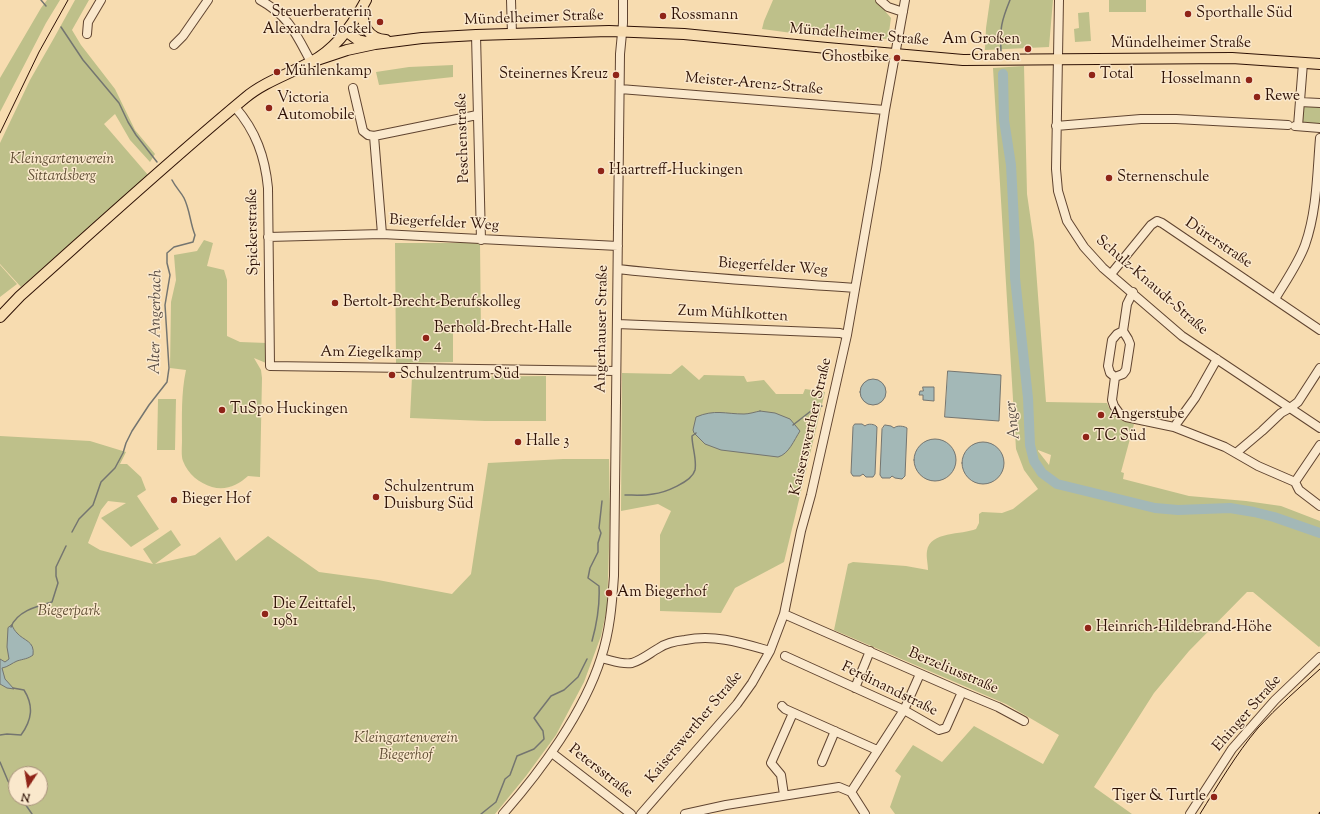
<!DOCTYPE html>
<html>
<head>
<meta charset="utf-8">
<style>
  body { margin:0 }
  #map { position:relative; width:1320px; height:814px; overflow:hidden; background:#f7dcb0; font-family:"Sorts Mill Goudy",serif }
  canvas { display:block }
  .north { position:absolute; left:8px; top:766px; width:40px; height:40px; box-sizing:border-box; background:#fae8cc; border:1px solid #a8927c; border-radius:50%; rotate:192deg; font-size:11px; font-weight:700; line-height:16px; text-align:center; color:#2e1105 }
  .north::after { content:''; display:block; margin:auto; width:14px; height:18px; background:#8f2418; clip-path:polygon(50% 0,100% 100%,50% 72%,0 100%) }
</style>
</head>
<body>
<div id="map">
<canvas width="1320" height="814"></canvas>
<div class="north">N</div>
</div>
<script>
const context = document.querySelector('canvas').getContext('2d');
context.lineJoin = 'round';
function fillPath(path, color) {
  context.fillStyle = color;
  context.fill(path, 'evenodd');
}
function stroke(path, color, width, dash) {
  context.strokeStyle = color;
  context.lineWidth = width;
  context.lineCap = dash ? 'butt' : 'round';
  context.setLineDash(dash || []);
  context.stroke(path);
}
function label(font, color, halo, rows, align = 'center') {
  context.font = font + ' "Sorts Mill Goudy",serif';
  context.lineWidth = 3;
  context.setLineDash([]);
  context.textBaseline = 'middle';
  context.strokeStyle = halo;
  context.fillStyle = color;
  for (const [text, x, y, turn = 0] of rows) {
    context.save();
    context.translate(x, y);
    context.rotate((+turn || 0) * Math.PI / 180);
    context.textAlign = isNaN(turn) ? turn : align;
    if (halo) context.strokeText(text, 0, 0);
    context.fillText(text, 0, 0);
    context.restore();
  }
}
fillPath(new Path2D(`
  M47,0H60L46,23L0,112V78L41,8Z
  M75,0H89L72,30L81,45L115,89L135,130L155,154L150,162L130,140L115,114L104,124L148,175L21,287L0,264V143L30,80L54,38Z
  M773,0H875L885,9V11L891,18L888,39L807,35L762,29L764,21Z
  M990,0H1053L1049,47L985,50L986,28Z
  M1109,0H1146V12H1109Z
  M1089,12L1091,41L1075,42L1074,29L1079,28L1078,13Z
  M453,65V77L379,85L376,72L409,67Z
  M1024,66L1027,194L1034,242L1046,402L1107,403C1113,418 1119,420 1134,424L1121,472L1124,473L1123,479L1189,496L1246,501L1281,506L1320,521V646L1319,647L1253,592H1247L1189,651L1154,693L1094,787L1132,814H895L890,807L901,776L895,771L913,745L942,762L974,726L1043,764L1059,735L1006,704L834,630L848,564L853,562L906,566L928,570C928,564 926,557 927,551C930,531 962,535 976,529L979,523V514L982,512L1002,513L1013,509L1038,489L1024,470L1016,449L993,68ZM1038,450L1051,455L1049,465L1038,451Z
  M1306,105L1320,106V124L1303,123C1300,118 1301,109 1306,105Z
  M204,240L213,243L207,266L224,270L227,280V336L240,342L267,343L266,363L254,358L261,370L262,378L260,477L248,476C238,485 226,491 212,487C199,483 188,474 183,461C181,456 182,447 182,440C182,417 181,393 186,370L170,368L171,302L176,280L174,255L197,251Z
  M395,243H480L481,333H453V362L396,363Z
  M0,265L17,284L0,297Z
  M682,365L699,380L704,375L744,376L747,382L764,380L776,394H803L805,389L825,392L784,562L735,588L721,613L660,611V535L671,511L658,504L621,511L622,373L671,374Z
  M546,376V421H485L410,418L412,377Z
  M158,399H176L175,450H157Z
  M0,436L90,441L126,452L120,464H127L141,477L146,490L137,496L159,529L131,547L101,518L126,503L108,501L101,510L88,543L100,550L153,564L143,549L171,530L181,545L155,564L195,555L220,537L236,561L268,536L319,572L378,580L452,594L471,574L488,463L563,459H609L610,514L608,578L607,608L601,636L584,682L556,735L526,776L495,814H0ZM16,774H40V798H16Z`), '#bec08a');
const water = new Path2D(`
  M948,371L1001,375L999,421L945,417Z
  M860 392a13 13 0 1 1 26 0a13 13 0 1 1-26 0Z
  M923,387H934V401L923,400V395H919L920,391H923Z
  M760,411L775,413L790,419L800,431C794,440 789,454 778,457L721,450L705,444L694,433L693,430L696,417C715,409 725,414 744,414C749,414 755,412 760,411Z
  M855,424H862L865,426C868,423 875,424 877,427L875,474L873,477H866L863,474L860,476H853L851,473L853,427Z
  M885,425L891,426L894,428C897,425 904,426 907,428L905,476L902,479L895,478L892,476L890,478H882L880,475L882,429Z
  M914 460a21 21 0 1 1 42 0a21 21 0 1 1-42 0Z
  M962 463a21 21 0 1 1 42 0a21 21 0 1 1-42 0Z
  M12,625C13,628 15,631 17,633C24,641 35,641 33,655C28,659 23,659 17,661C12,663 8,667 2,668L5,679L14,689L7,688L0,684V659L5,662L9,659L7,647L8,628Z`);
fillPath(water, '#a3b8b7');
stroke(water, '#747570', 1);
stroke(new Path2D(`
  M41,0L46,6
  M61,27L83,60L119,103L128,122L136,135L157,162
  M1001,51C1000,28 1001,22 1010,0
  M793,425L816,407L822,406
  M625,495C634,495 643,496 653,494C664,493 692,482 695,470C697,459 692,447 692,436L696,433
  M72,532L79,519L93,505L101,482L115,468L123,453L126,443L132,431L149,405L167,382L169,368L165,305L170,275L167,263V253L174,247L193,242L195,235C190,223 190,210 184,198C181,192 176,188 172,180
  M11,627C17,611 38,606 52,602L58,583L56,576V567L66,546
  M592,641C597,623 600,605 599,586L588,578L590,568L598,552V543L601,533L599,528L602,501
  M0,735L7,734L21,735C32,720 34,706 24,690L13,688
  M0,762L8,781L16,791
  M21,798L32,814
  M481,814L496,802L505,779L510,775L517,756L534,749L544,739L543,731L534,718L551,696L564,690L578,677L587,659`), '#747570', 1.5);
stroke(new Path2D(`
  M1003,74L1004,120L1011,165L1015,241V278L1028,398L1030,445L1034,461L1042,473L1057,484L1155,508L1178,510L1230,508L1254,512L1274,517L1320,533`), '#a3b8b7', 10);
const minor = new Path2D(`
  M260,0C289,16 296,34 311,62
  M511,0L512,34
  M880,0L888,7L903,12
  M1059,0L1056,169L1058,191L1067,221L1084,247L1103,268L1182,336L1320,428
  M87,34L88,22L101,0
  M476,35L481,240
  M174,45L183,36L208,0
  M353,88L363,131L368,135L374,136
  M620,89L885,110
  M1300,102L1320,103
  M235,107C256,131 265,157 268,188L270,366L616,371
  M1056,126L1141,119H1176L1288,125
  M1295,126L1320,128
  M1298,126L1303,63
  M382,234L374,136L477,115
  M268,237L382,234L618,246
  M618,269C697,278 776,282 855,288
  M1111,274L1151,225L1157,221L1162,223L1320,330
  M1133,292L1127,304L1123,331L1128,339L1130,344L1126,370L1123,374L1115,377L1112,400L1114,406L1119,413L1126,417L1174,427L1225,447L1258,466L1295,482L1299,490L1320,506
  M1275,299C1285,282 1298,264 1305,245C1317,211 1317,174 1320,138
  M617,324L840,333L847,335
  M1115,377L1110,373L1108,366L1112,340L1117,334L1123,331
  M1174,427L1195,398L1217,359
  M1236,453L1262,431L1281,413L1290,408L1298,402L1320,368
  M1295,482L1320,445
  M784,614L962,692L998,707L1024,721
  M785,656L904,710L939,730L946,728L962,692
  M601,658C611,660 622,665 632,663C642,660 650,653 659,648C666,643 676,641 685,640C715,634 742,643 770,651
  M855,688L870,651
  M782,706L785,709L877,750
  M552,753L631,814
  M822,762L835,731
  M851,792L904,710L920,674
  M784,795L781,775L771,763L793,713
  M503,814C541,771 584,712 601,658C610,631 612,604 614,576L620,54L623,23V0
  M641,814L737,704L752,683L770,651L784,614L801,531L811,495L847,335L876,169L885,110L905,0
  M685,814L726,805L839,787L851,792L865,814
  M1190,814L1232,749L1275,700L1320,657`);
const major = new Path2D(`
  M363,8C361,24 368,39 386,40
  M347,32L358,40L371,43
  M314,61L347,50L375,44L422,38L476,35L609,31L684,34L827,48L963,60L1232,58L1320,64
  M0,317L20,296C94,230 168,162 245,98C264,82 289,74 311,62C336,49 353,25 366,0`);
stroke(minor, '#604430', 10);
stroke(major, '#2e1105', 12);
stroke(minor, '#fae8cc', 8);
stroke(major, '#f7dcb0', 10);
stroke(new Path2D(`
  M0,133L39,52L68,0
  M1200,814C1218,785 1236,754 1258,728C1277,707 1299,688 1320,669`), '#2e1105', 1);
stroke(new Path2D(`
  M1319,814L1320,812`), '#2e1105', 1.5, [7, 7]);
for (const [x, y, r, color] of [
  [1188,14,4,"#8f2418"],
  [663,16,4,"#8f2418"],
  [380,22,4,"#8f2418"],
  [1028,49,4,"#8f2418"],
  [897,58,4,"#8f2418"],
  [277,72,4,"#8f2418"],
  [616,75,4,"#8f2418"],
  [1092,75,4,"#8f2418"],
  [1249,80,4,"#8f2418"],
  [1257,97,4,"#8f2418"],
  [269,108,4,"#8f2418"],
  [601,171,4,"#8f2418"],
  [1109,178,4,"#8f2418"],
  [335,303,4,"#8f2418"],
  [426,338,4,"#8f2418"],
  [392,375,4,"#8f2418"],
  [222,410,4,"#8f2418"],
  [1101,415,4,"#8f2418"],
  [1086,437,4,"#8f2418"],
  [518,442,4,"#8f2418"],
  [376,497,4,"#8f2418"],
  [174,500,4,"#8f2418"],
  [609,593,4,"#8f2418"],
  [265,614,4,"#8f2418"],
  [1088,628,4,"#8f2418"],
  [1214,797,4,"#8f2418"]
]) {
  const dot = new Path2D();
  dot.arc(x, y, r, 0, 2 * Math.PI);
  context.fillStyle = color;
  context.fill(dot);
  stroke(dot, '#fae8cc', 1.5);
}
label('15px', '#2e1105', '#fae8cc', [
  ["Steuerberaterin",372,13,"right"],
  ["Alexandra Jockel",372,30,"right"],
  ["Sporthalle Süd",1196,14],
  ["Rossmann",671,16],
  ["Am Großen",1020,40,"right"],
  ["Graben",1020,57,"right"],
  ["Ghostbike",889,58,"right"],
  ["Mühlenkamp",285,72],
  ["Steinernes Kreuz",608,75,"right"],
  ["Total",1100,75],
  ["Hosselmann",1241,80,"right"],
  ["Rewe",1265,97],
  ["Victoria",277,99],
  ["Automobile",277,116],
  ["Haartreff-Huckingen",609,171],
  ["Sternenschule",1117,178],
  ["Bertolt-Brecht-Berufskolleg",343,303],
  ["Berhold-Brecht-Halle",434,329],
  ["4",434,346],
  ["Schulzentrum Süd",400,375],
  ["TuSpo Huckingen",230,410],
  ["Angerstube",1109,415],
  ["TC Süd",1094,437],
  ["Halle 3",526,442],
  ["Schulzentrum",384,488],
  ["Duisburg Süd",384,505],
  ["Bieger Hof",182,500],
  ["Am Biegerhof",617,593],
  ["Die Zeittafel,",273,605],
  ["1981",273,622],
  ["Heinrich-Hildebrand-Höhe",1096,628],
  ["Tiger & Turtle",1206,797,"right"]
], 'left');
label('15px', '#2e1105', '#fae8cc', [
  ["Mündelheimer Straße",534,19,-2],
  ["Mündelheimer Straße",859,36,5],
  ["Mündelheimer Straße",1181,44],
  ["Meister-Arenz-Straße",754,85,5],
  ["Peschenstraße",464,138,-92],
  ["Biegerfelder Weg",444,224,3],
  ["Spickerstraße",254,232,-91],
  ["Dürerstraße",1218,244,34],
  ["Biegerfelder Weg",773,268,4],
  ["Schulz-Knaudt-Straße",1151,286,41],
  ["Zum Mühlkotten",733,315,3],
  ["Angerhauser Straße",603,329,-89],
  ["Am Ziegelkamp",371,354,1],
  ["Kaiserswerther Straße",812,427,-77],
  ["Berzeliusstraße",953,672,23],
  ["Ferdinandstraße",889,690,26],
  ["Ehinger Straße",1248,714,-49],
  ["Kaiserswerther Straße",695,728,-50],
  ["Petersstraße",600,772,38]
]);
label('italic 15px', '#604e34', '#fae8cc', [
  ["Kleingartenverein",62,160],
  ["Sittardsberg",62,177],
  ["Biegerpark",69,612],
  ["Kleingartenverein",406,739],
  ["Biegerhof",406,756]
]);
label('italic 16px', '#574b43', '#fae8cc', [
  ["Alter Angerbach",157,322,-89],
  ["Anger",1014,420,-96]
]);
</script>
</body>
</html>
